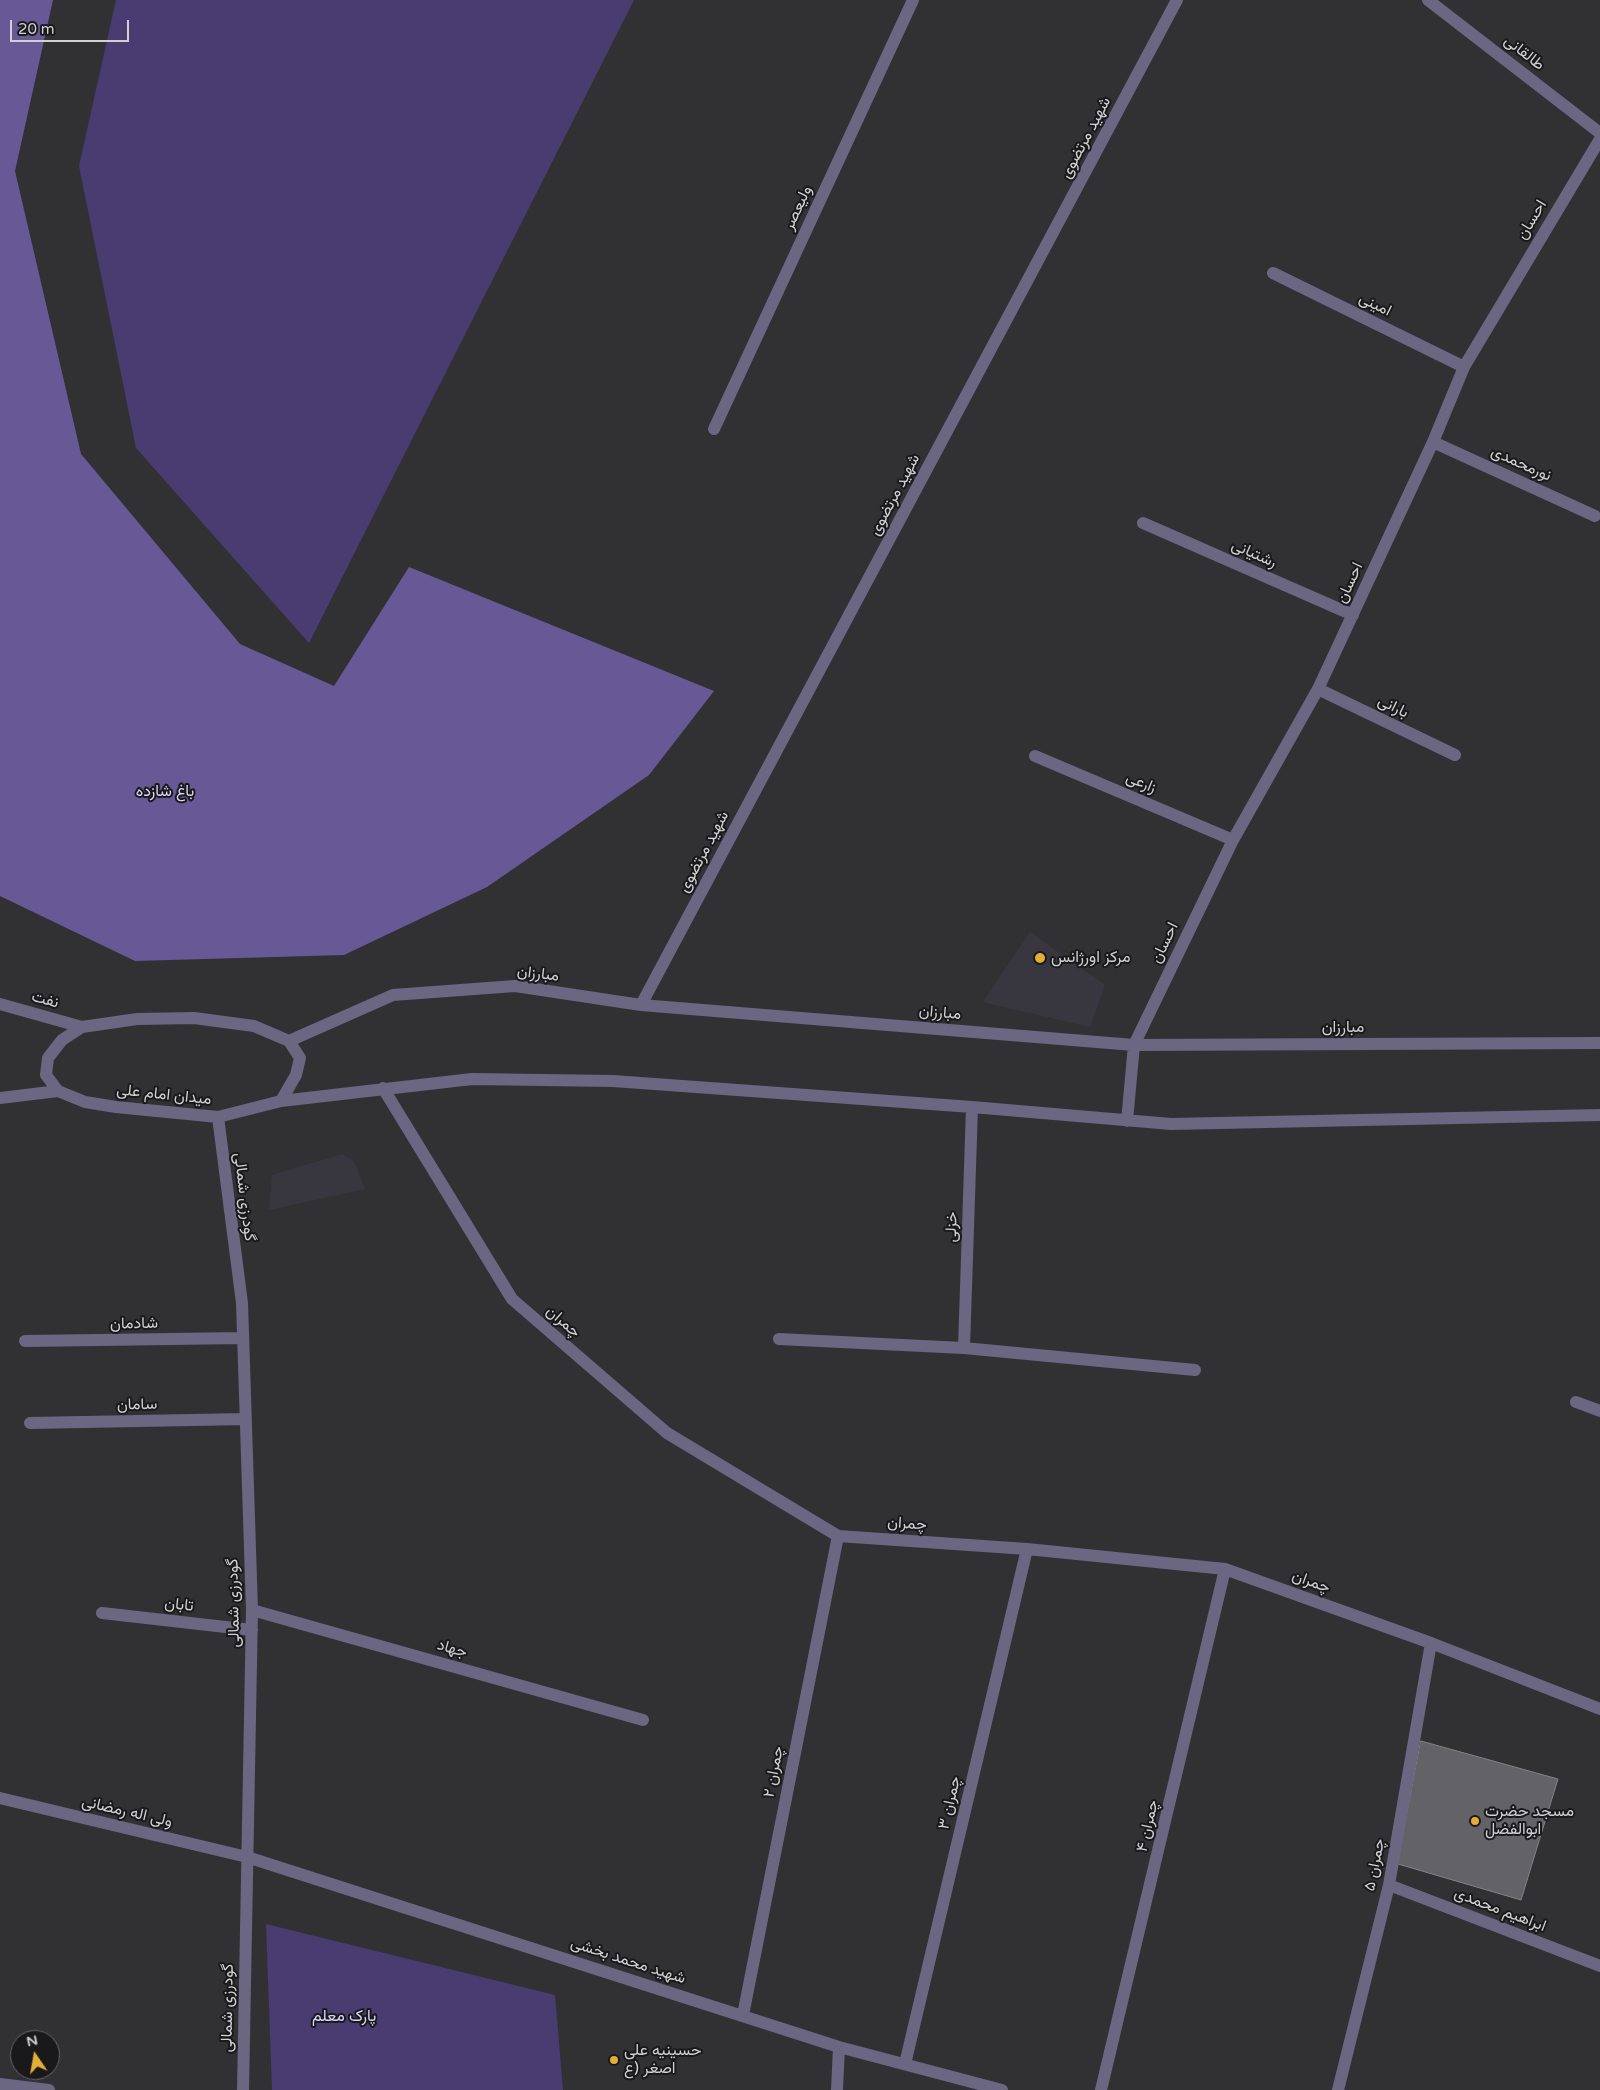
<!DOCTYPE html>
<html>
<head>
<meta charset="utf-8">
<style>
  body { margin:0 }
  #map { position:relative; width:1600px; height:2090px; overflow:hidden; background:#313134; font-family:"Varela Round",sans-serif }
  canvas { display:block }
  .north { position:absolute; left:10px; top:2030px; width:50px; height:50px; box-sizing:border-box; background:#19191b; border:1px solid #636365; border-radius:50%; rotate:348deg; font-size:14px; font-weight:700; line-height:20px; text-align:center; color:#d1d1d3 }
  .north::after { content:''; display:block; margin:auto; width:18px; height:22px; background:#e4ae35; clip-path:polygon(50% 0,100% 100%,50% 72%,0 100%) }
  .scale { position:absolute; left:10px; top:20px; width:119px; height:22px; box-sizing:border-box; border:2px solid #d1d1d3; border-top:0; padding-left:6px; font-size:15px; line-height:18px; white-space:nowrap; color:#d1d1d3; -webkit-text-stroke:4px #19191b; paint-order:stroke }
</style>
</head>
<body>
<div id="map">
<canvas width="1600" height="2090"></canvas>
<div class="north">N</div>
<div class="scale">20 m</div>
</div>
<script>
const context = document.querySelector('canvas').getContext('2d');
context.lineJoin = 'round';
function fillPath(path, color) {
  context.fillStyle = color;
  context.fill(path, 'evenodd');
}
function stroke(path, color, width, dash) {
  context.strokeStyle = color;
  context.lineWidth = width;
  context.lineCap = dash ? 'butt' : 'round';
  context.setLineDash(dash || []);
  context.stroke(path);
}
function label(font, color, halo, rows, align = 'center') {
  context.font = font + ' "Varela Round",Vazirmatn,sans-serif';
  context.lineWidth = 4;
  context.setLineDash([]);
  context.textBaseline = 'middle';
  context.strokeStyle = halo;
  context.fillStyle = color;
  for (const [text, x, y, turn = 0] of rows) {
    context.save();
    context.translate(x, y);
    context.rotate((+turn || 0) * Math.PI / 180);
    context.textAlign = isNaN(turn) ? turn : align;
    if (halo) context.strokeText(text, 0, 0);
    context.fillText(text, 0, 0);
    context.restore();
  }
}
fillPath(new Path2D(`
  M1030,932L1105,985L1090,1027L983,1002Z
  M342,1154L354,1161L365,1189L269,1210L272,1175Z`), '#383740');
fillPath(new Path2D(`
  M116,0H634L309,643L136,448L79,166Z
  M266,1924L555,1995L563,2090H272Z`), '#493c71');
fillPath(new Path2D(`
  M0,0H53L15,171L81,454L240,644L334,686L409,567L714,691L649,775L487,887L344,955L135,961L0,896Z`), '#675995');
const building = new Path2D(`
  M1421,1741L1558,1779L1521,1900L1398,1864Z`);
fillPath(building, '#636266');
stroke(building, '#838386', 1);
stroke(new Path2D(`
  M1428,0L1600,133
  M1273,273L1464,367
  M714,429L913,0
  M1433,442L1595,516
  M1143,523L1353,615
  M1318,689L1455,755
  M1035,756L1233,840
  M0,1004L82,1027
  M641,1005L1177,0
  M289,1041L393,995L515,986L641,1005L1134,1045L1600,1043
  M383,1088L512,1299L667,1433L838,1536L1027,1549L1225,1569L1431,1643L1600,1709
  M0,1098L58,1091
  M281,1101L296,1075L300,1058L289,1041L254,1026L194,1018L137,1019L82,1027L62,1040L48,1058L46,1075L58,1091L85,1102L116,1107L218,1117L281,1101L472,1079L613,1081L972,1107L1171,1124L1600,1115
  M218,1117L242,1303L252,1610L243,2090
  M1127,1121L1134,1045L1233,840L1318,689L1433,442L1464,367L1600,139
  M779,1339L964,1348L1195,1370
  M25,1341L243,1338
  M964,1348L972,1107
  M1576,1402L1600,1411
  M30,1423L246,1419
  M252,1610L643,1720
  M102,1613L252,1630
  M0,1798L247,1857L839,2047L1002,2090
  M1389,1885L1600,1966
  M743,2015L838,1536
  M905,2064L1027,1549
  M0,2084L49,2090
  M837,2090L839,2047
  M1101,2090L1225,1569
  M1338,2090L1389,1885L1431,1643`), '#6b6682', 12);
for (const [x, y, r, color] of [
  [1040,958,6,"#e4ae35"],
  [1475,1821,5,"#e4ae35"],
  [614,2060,5,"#e4ae35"]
]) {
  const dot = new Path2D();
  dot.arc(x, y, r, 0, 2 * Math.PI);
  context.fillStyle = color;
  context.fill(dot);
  stroke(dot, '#19191b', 2);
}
label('16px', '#d1d1d3', '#19191b', [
  ["طالقانی",1524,53,38],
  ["شهید مرتضوی",1086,138,-62],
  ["ولیعصر",798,208,-65],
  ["احسان",1532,220,-59],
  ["امینی",1375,305,26],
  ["نورمحمدی",1521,464,24],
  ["شهید مرتضوی",895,495,-62],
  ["رشتیانی",1254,554,24],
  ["احسان",1350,583,-65],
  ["بارانی",1393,707,26],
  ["زارعی",1141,783,23],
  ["شهید مرتضوی",704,852,-62],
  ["احسان",1165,943,-64],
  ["مبارزان",538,974,7],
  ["نفت",45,1000,15],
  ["مبارزان",940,1013,5],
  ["مبارزان",1343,1028],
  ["میدان امام علی",164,1095,6],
  ["گودرزی شمالی",244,1197,83],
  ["خزلی",952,1227,-88],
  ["چمران",563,1322,41],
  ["شادمان",134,1324,-1],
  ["سامان",137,1405,-1],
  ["چمران",907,1524,4],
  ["چمران",1311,1582,20],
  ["گودرزی شمالی",234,1603,-91],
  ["تابان",179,1605,6],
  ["جهاد",452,1649,16],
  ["چمران ۲",774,1772,-79],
  ["چمران ۳",950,1803,-77],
  ["ولی اله رمضانی",127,1812,13],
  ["چمران ۴",1148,1826,-77],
  ["چمران ۵",1375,1865,-79],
  ["ابراهیم محمدی",1500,1910,21],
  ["شهید محمد بخشی",628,1961,18],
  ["گودرزی شمالی",228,2008,-89]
]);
label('16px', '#dbd5f9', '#19191b', [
  ["باغ شازده",165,792],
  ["پارک معلم",344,2017]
]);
label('16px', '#d1d1d3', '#19191b', [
  ["مرکز اورژانس",1051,958],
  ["مسجد حضرت",1485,1812],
  ["ابوالفضل",1485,1830],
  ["حسینیه علی",624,2051],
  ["اصغر (ع",624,2069]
], 'left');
</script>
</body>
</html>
